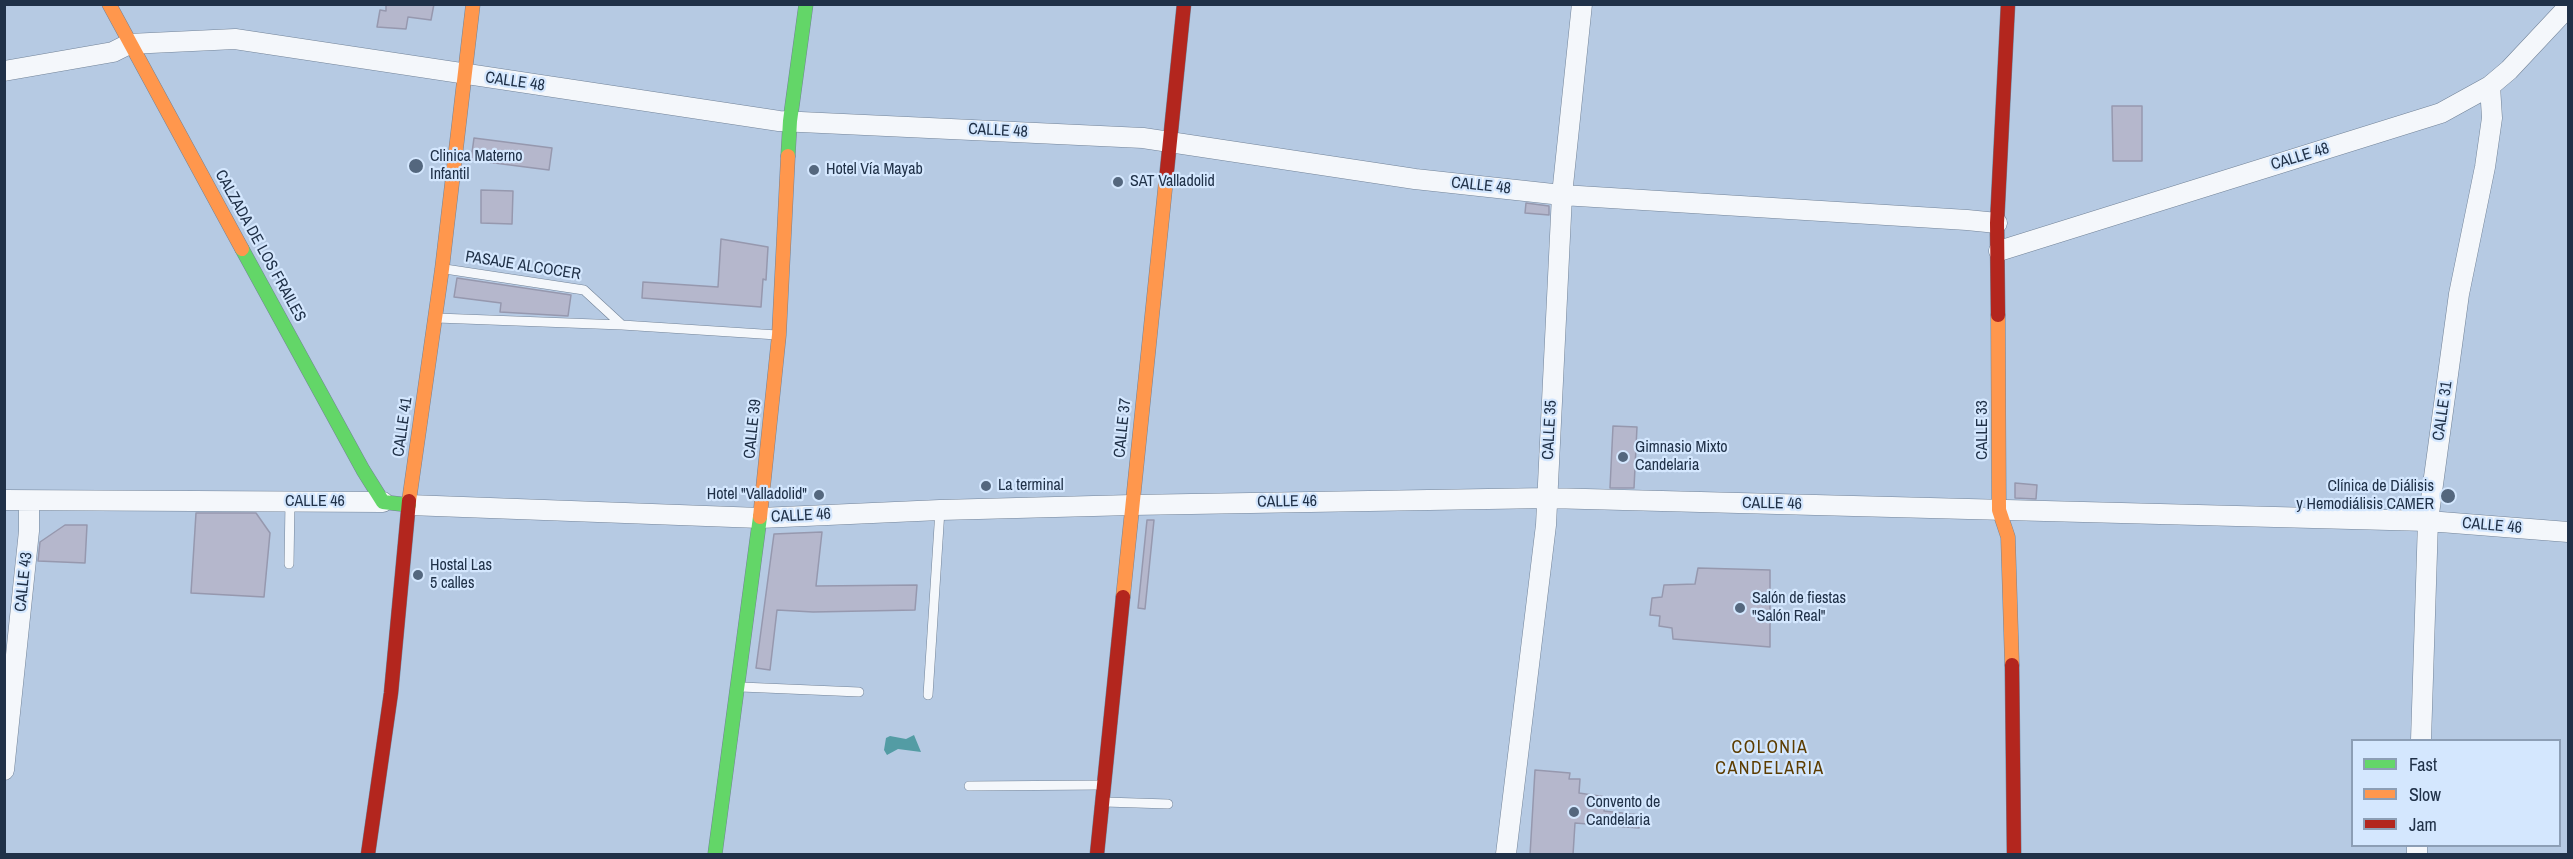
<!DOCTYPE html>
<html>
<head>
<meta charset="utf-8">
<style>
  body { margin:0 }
  #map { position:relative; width:2573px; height:859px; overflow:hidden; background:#b6cae3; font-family:"Archivo Narrow",sans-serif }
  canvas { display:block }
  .frame { position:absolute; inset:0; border:6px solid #203148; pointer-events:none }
  .legend { position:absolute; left:2351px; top:739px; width:210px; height:108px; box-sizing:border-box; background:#d4e7fe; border:2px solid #8c9eb5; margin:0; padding:8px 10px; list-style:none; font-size:18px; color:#203148 }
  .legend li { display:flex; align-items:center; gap:12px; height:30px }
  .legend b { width:30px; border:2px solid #8c9eb5 }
</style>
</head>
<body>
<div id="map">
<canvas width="2573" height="859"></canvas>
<div class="frame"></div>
<ul class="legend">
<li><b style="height:8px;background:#63d668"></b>Fast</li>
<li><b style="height:8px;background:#ff974d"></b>Slow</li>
<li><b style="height:8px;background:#b3261e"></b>Jam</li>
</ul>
</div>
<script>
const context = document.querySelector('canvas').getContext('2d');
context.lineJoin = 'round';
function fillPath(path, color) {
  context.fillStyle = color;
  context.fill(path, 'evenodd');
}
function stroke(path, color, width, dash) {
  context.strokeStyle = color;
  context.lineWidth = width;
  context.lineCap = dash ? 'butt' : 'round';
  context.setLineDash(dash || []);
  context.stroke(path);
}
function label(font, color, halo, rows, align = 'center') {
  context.font = font + ' "Archivo Narrow",sans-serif';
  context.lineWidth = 4.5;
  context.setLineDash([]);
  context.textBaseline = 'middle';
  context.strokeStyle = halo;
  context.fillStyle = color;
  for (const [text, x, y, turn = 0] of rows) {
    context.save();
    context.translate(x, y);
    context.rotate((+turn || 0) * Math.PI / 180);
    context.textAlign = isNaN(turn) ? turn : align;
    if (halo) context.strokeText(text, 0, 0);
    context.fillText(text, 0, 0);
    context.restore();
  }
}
fillPath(new Path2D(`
  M914,735L921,752L898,749L887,755L884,750L886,738L890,736L906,739Z`), '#539ca4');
const building = new Path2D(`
  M386,4H434L431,20L408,17L406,29L377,27L380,10L386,11Z
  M2112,106H2142V161H2113Z
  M474,138L552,148L549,170L471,160Z
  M481,190L513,191L512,224L481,223Z
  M1526,203L1549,206V215L1525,213Z
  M721,239L768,247L766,280L763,279L761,307L642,298L643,282L718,287Z
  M457,278L571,295L568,316L500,312L501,303L454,297Z
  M1613,426L1637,427L1634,488H1610Z
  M2015,483L2037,485L2036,499L2015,498Z
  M196,513H256L270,533L264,597L191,593Z
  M1147,520H1154L1145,609L1138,608Z
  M65,525H87L85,563L38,561L40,542Z
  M822,532L816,586L917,585L915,610L813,612L777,610L770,670L756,668L774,534Z
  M1698,568L1770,570V647L1673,639L1672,628L1659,626L1660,616L1650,615L1652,598L1662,597L1664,585L1695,584Z
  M1535,770L1570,773L1569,779H1580L1579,793L1606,797L1604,811L1640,815L1639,828L1575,823L1573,855H1530Z`);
fillPath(building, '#b5b7cc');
stroke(building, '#9698ae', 1.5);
const lane = new Path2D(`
  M445,269L584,290L622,325
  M437,318L622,325L777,335
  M289,564L290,502
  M741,687L859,692
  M928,695L940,510
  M969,786L1102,785
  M1105,802L1168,804`);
const street = new Path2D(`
  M4,71L113,52L129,44L235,39L779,121L1143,138L1415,179L1562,195L1967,220L1997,223
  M1999,251L2441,113L2490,86L2509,70L2568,7
  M4,500L383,502
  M409,505L760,518L940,510L1132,505L1547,498L2428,521L2568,532
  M2421,740L2428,521L2459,294L2485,167L2492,118L2490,86
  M4,770L29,531V501
  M1506,854L1546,525L1562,195L1582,4
  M2417,854V846`);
const fast = new Path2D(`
  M788,156L790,121L806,4
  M242,249L363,470L383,502L409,505
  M715,854L760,517`);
const slow = new Path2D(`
  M109,4L242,249
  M1998,315L1999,510L2008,537L2012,665
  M409,501L442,269L473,4
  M760,517L779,335L788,156
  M1123,597L1166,180`);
const jam = new Path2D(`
  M1166,180L1184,4
  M1998,315L1997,223L2008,4
  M2012,665L2014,854
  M368,854L391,693L409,501
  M1097,854L1123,597`);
stroke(lane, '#728398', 10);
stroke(street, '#728398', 21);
stroke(fast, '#728398', 15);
stroke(slow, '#728398', 15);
stroke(jam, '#728398', 15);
stroke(lane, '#f4f7fb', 9);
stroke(street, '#f4f7fb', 20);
stroke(fast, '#63d668', 14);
stroke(slow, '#ff974d', 14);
stroke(jam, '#b3261e', 14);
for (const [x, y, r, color] of [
  [416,166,8,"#54677e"],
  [814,170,6,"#54677e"],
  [1118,182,6,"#54677e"],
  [1623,457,6,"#54677e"],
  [986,486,6,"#54677e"],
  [819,495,6,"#54677e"],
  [2448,496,8,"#54677e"],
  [418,575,6,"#54677e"],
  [1740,608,6,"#54677e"],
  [1574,812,6,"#54677e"]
]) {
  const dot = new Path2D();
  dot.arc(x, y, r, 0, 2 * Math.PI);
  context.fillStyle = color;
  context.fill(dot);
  stroke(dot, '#d4e7fe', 2);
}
label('16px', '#203148', '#d4e7fe', [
  ["CALLE 48",515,82,8],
  ["CALLE 48",998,131,3],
  ["CALLE 48",2300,157,-17],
  ["CALLE 48",1481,186,6],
  ["CALZADA DE LOS FRAILES",260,246,61],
  ["PASAJE ALCOCER",523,266,9],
  ["CALLE 31",2443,411,-82],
  ["CALLE 41",403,427,-82],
  ["CALLE 37",1123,428,-84],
  ["CALLE 39",753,429,-84],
  ["CALLE 35",1550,430,-87],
  ["CALLE 33",1983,430,-90],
  ["CALLE 46",315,502],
  ["CALLE 46",1287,502,-1],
  ["CALLE 46",1772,504,1],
  ["CALLE 46",801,516,-3],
  ["CALLE 46",2492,526,5],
  ["CALLE 43",24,582,-84]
]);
label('16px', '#203148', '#d4e7fe', [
  ["Clinica Materno",430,157],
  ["Infantil",430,175],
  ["Hotel Vía Mayab",826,170],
  ["SAT Valladolid",1130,182],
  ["Gimnasio Mixto",1635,448],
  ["Candelaria",1635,466],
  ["La terminal",998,486],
  ["Clínica de Diálisis",2434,487,"right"],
  ["y Hemodiálisis CAMER",2434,505,"right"],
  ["Hotel \"Valladolid\"",807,495,"right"],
  ["Hostal Las",430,566],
  ["5 calles",430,584],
  ["Salón de fiestas",1752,599],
  ["\"Salón Real\"",1752,617],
  ["Convento de",1586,803],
  ["Candelaria",1586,821]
], 'left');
context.letterSpacing = '1.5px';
label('18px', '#5c3c01', '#d4e7fe', [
  ["COLONIA",1770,748],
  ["CANDELARIA",1770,769]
]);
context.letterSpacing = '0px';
</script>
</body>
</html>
